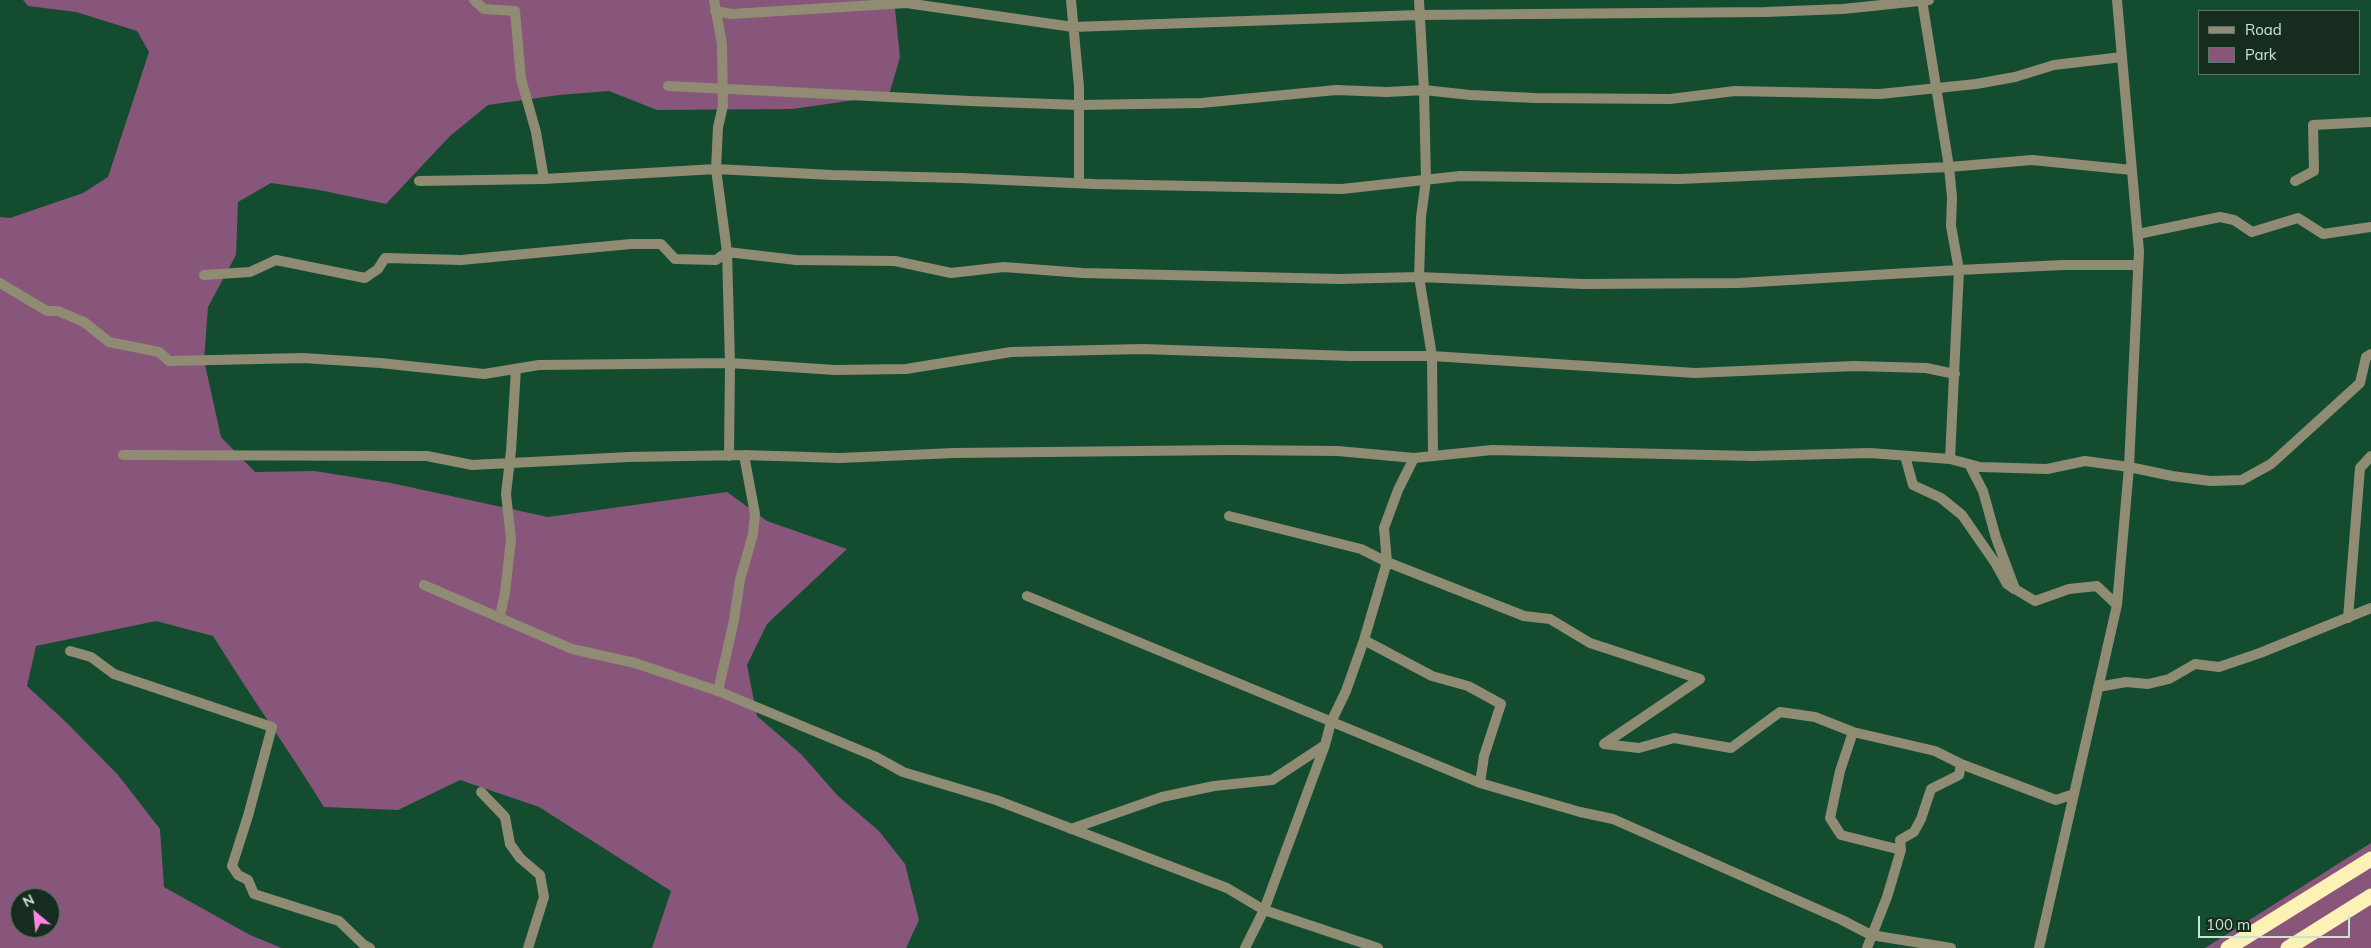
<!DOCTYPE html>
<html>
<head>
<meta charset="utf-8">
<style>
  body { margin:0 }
  #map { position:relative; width:2371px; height:948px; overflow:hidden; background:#134c2f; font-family:Mulish,sans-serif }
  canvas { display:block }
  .legend { position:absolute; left:2198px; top:10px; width:162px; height:65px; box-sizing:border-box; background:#162c1f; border:1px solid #5d7667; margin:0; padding:6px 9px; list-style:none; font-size:15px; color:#c8e4d2 }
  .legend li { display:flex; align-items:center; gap:10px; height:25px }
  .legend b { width:25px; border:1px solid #5d7667 }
  .north { position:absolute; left:10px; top:888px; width:50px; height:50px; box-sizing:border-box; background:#162c1f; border:1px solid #5d7667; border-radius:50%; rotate:332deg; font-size:14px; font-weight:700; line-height:20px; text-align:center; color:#c8e4d2 }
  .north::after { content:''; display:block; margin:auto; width:18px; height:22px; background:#fe86e1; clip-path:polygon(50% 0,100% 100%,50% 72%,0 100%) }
  .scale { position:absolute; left:2198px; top:916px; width:152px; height:22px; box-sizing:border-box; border:2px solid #c8e4d2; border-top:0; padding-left:6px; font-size:15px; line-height:18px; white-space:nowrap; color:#c8e4d2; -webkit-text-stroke:4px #162c1f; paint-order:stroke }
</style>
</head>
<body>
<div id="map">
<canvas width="2371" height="948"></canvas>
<ul class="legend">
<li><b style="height:6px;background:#908b73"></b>Road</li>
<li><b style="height:14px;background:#87567a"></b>Park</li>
</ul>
<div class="north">N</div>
<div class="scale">100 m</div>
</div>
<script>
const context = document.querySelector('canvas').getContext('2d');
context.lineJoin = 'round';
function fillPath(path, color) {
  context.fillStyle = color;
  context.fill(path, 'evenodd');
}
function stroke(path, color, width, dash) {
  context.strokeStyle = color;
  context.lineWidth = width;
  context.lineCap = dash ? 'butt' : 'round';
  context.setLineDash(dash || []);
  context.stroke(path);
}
fillPath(new Path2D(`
  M23,0H894L900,57L889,95L793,109L657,110L609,91L559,95L488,105L450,136L386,204L319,190L271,183L238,202L236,255L208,307L204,360L221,437L255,472L314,471L391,483L548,517L727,492L767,521L847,549L767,624L747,665L757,716L801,754L838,796L879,831L905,864L919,920L906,948H652L671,891L539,807L460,780L398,810L324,807C288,749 249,694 213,636L156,621L36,646L27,686L68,724L118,775L160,829L164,887L250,935L282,948H0V217L10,218L83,193L108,177L149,52L137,31L76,12L28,6ZM20,898H50V928H20Z
  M2371,843V948H2205Z`), '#87567a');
stroke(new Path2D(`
  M474,0L484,9L515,11L521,79L536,132L544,179
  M714,0L722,44L723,106L718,127L716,169L727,252L730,363L729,456
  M1071,0L1079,87V183
  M1419,0L1424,90L1426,180L1421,217L1419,277L1432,356L1433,456
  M1922,0L1949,167L1952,197L1951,226L1959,270L1950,459L1980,467L2047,469L2085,461L2129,467L2172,476L2210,481L2242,480L2271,464L2360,383L2366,357L2371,354
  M715,11L732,14L906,3L1073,27L1419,15L1765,12L1843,9L1929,0
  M668,86L970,101L1079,105L1201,103L1336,90L1387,92L1424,90L1470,95L1535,98L1670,99L1735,91L1880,94L1976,84L2015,77L2054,65L2122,57
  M419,181L544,179L716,169L832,175L961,178L1094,184L1342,189L1460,176L1680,179L1949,167L2032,160L2132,170
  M2295,181L2314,171L2313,125L2371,122
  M2138,234L2220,217L2234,220L2252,232L2298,218L2323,234L2371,227
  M204,275L250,272L276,260L365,278L378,269L385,258L461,260L631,244H661L675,259L716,260L727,252L796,260L895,261L951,273L1004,267L1083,273L1339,279L1419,277L1583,284L1739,283L1959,270L2063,265H2138
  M0,283L47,311H58L84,322L109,342L159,352L169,361L303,358L380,363L484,374L539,365L730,363L835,370L906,369L1011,352L1142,349L1351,356H1432L1695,373L1854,366L1926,368L1955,374
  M123,455L427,456L472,465L629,457L744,455L840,458L954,453L1231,450L1338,451L1414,458L1492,450L1752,456L1870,453L1950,459
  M1905,456L1913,485L1941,498L1962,515L1996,564L2007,584L2014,589
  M1969,464L1983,491L1996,538L2015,589L2035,601L2069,589L2097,586L2117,605
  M1229,516L1361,549L1387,562L1524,616L1550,619L1590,643L1700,679L1604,744L1639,748L1674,738L1731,748L1780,712L1815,717L1853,732L1840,771L1830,818L1841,835L1901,850L1900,840L1914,832L1921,819L1931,789L1959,775L1961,764L2056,800L2074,794
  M424,585L572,649L635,663L718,691L874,756L903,772L996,800L1227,888L1264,910L1378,948
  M1027,596L1480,783
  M500,616L505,593L511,539L506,494L511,451L516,369
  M2348,618L2360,468L2371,456
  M1364,640L1432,676L1468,686L1501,704L1484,756L1480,783L1580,812L1613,819L1842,920L1871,935L1951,948
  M70,651L91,657L114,674L272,727L248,816L232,866L238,875L248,880L254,894L339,921L364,945L370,948
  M2098,687L2126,682L2148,684L2169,679L2195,664L2219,667L2260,653L2371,608
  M718,691L734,620L740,580L753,534L755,514L744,455
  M1853,732L1935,751L1961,764
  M481,792L505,817L510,844L520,858L540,875L544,897L528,948
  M1071,829L1162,797L1214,786L1272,780L1325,745
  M1245,948L1264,910L1325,745L1331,722L1346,691L1364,640L1387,562L1384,528L1398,490L1414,458
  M1867,948L1887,897L1901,850
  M2039,948L2117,605L2129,467L2139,251L2117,0`), '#908b73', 10);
stroke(new Path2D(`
  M2228,948L2371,859
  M2288,948L2371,896`), '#fef1b5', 15);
</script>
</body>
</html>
